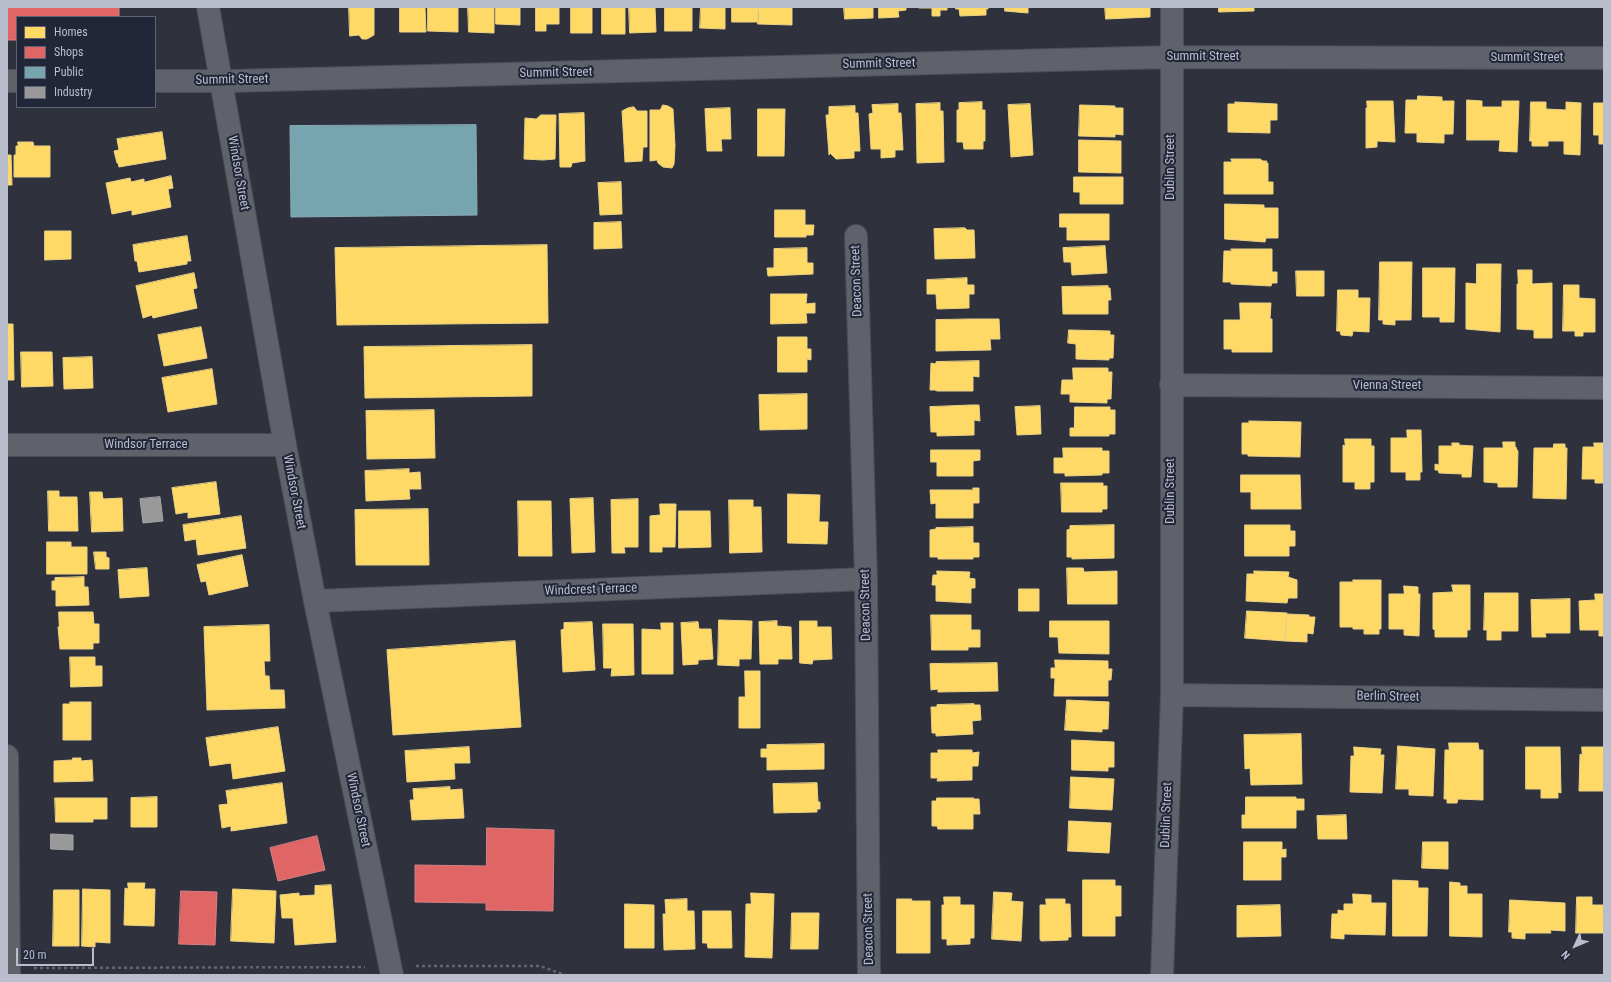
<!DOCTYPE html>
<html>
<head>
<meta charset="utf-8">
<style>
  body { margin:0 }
  #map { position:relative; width:1611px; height:982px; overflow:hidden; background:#2f323d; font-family:"Roboto Condensed",sans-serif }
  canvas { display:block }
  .frame { position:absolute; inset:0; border:8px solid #babdcc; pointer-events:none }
  .legend { position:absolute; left:16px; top:16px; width:140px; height:92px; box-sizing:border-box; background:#212638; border:1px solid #5e6273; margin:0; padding:5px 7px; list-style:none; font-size:12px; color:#babdcc }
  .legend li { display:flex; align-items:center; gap:8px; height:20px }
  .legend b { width:20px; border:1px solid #5e6273 }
  .north { position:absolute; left:1555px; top:926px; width:40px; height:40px; -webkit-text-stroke:3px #212638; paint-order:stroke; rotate:226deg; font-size:11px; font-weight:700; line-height:16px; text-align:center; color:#babdcc }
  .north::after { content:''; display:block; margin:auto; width:14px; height:18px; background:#babdcc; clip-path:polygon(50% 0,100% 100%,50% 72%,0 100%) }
  .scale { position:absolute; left:16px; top:948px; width:78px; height:18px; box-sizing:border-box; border:2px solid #babdcc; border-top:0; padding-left:5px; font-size:12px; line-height:14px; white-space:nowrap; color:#babdcc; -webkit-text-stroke:3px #212638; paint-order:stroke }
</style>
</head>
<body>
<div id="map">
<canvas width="1611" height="982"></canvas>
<div class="frame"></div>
<ul class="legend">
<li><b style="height:11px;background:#ffd966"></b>Homes</li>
<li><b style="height:11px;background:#e06666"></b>Shops</li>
<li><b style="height:11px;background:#76a5af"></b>Public</li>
<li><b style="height:11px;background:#999"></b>Industry</li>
</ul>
<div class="north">N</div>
<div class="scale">20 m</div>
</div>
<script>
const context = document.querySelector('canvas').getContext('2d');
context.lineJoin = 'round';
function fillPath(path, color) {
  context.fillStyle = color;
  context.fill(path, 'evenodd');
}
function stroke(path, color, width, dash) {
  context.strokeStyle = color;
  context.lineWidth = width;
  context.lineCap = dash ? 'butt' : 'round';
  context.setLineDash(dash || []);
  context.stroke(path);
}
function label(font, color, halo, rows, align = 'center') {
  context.font = font + ' "Roboto Condensed",sans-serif';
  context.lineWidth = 4;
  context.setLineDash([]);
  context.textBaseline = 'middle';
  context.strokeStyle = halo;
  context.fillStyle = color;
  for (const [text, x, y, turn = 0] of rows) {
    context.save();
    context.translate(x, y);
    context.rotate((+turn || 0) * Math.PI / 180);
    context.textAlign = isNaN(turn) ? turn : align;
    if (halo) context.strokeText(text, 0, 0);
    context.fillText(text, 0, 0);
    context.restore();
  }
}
const homes = new Path2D(`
  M349,7H374V35L367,39H362L359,35L350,36Z
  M400,7H425L426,32H400Z
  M428,7H458V32L428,31Z
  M468,7H494V33L469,32Z
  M496,7H520V25L496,24Z
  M536,7H559V24H546V31H536Z
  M571,7H592V33H571Z
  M602,7H625V34H602Z
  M629,7H655L656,32L630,33Z
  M665,7H692V31H665Z
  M701,7H725V29L700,28Z
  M732,7H758V22H732Z
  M759,7H792V25L758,24Z
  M844,7H873V18L845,19Z
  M879,7H906V10L898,11L899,17L879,18Z
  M919,7H947V10H940V16H932V8H919Z
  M956,7H988V9H986V15L960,16L959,9H956Z
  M1005,7H1028V13L1005,11Z
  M1105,7H1150V17L1106,19Z
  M1219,7H1254V11L1219,12Z
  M1418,96L1442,97V101H1454L1453,134H1444V143L1417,142V133H1405L1406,100H1417Z
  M1467,100L1482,101V107H1502V101H1519L1517,152L1499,151L1500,140H1467Z
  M1367,101H1393L1395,142L1377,141V147L1366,148V108H1367Z
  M982,102V110H985V141H983V149H964L963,142H957V110H959V103Z
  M1235,102L1277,104V120H1270V133L1228,132V104H1235Z
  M1531,102H1546V109L1566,110V102L1581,103L1580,155L1564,154V141H1548V146H1532V141H1530Z
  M940,103V111H943L944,162L917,163L916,104Z
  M1594,103H1604V144H1599V135H1594Z
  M898,104V113H901L903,150H895V157L881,158V149H871L869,114L873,113L872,105Z
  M1030,104L1033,155L1011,157L1008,105Z
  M663,105L668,106L673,109L675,146L674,164L672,168L663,167L658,163L657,160L650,161V110H660Z
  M1080,105L1115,106V108H1123V135L1115,134V137L1079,136Z
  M855,106V113H858L860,151H854V158L836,159L830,153L829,155L826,115H829V107Z
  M634,107L637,111H647V147H643L642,161L625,162L622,111L628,108Z
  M730,108L731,139H721L722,151H707L705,109Z
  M758,109H785L784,156H758Z
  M584,113L585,161L572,163L571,167H560L559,114Z
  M541,115H556L555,159L543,160L524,159L525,118L536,119Z
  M162,132L166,159L119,167L118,163H117L114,151L119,150L117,139Z
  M1079,140L1121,141V173L1079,172Z
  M18,142H33L34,146H50V177H14V155H16V146H18Z
  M7,155H11L12,185H7Z
  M1231,159H1260L1263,161H1267L1266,163H1268V182H1273V194H1224V162H1232Z
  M171,176L173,188L168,189L171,207L132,215V210L112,214L106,183L130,178L131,182L144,179V182Z
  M1074,177H1123V204H1080V192H1074Z
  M621,182L622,214L600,215L598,183Z
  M1225,204L1264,205V208H1278V238H1266L1265,242L1225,239Z
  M775,210H805V225H814L813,235H806V237H775Z
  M1060,214H1109V240H1067V227H1060Z
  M621,222L622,248L594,249V223Z
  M965,228L967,230H974L975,258L935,259L934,229Z
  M45,231H71V259L45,260Z
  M187,236L191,261H187V264L139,272L137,261H135L133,245Z
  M547,245L548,323L337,325L335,248Z
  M1105,246L1107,273L1072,275L1071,262H1064L1063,248Z
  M807,248V263H813V274L768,276L767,268H774V249Z
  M1231,249H1272V272H1277V283H1272L1271,286L1231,284V282H1223L1224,251H1232Z
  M1380,262H1412L1411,320H1395V325L1383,324V320H1379Z
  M1477,264H1501L1500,332L1466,329V283L1476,284Z
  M1423,268H1455L1454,322H1440V317H1423Z
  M1518,270H1532V284L1552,283V338H1534V330L1517,329V284H1518Z
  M1296,271H1324V296H1297Z
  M194,273L197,288L193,289L197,308L153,318L152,315L143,318L136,286Z
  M967,278V285H974V294H969V308L937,309L936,294H927V280Z
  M1564,285H1579V298L1595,299V332H1583V336H1575V331H1563Z
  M1108,286V288H1110L1111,300H1108V314H1063L1062,287Z
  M1338,290H1358V298H1370L1369,332L1353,331L1352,336L1341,335L1340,331H1337Z
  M771,294H807L806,304L815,303V313H806L807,323L771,324Z
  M1240,303H1271L1270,319H1272V352H1232V349H1224V320H1240Z
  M969,319H999L1000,339H990L991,350L936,351V320Z
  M7,324H13L14,380H7Z
  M201,327L207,358L164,366L158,335Z
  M1069,330L1110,331V335H1114L1113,358H1109V360L1076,359V344L1068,343Z
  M778,337H807V349H811V360L807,359V372H778Z
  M532,345V396L365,398L364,347Z
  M21,352H52L53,386L22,387Z
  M92,357L93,388L64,389L63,358Z
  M979,361V377L973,376V391H937L935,390H930L931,363L936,364V362Z
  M1073,368H1108V372H1112L1111,399H1107V403L1070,402V394H1061L1062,380H1073Z
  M212,369L217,404L168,412L162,378Z
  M807,394V429L760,430L759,395Z
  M971,405H979L980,421L974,420V435L937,436V432H931L930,407Z
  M1040,406L1041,434L1017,435L1015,407Z
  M1075,407H1110V410H1115V434H1109V436H1070V428H1074Z
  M434,410L435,458L367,459L366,411Z
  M1249,421L1301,422L1300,457L1248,456V454H1242V423H1249Z
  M1407,430H1421L1422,472H1420V480H1406V472H1391V438H1407Z
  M1345,439H1371V446H1374V482H1370V489H1355V482H1343V445L1345,446Z
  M1503,442H1515V447H1516L1517,450L1518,451L1517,487H1498V483L1484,482V448H1503Z
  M1452,443H1459V445L1473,446L1471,477H1462V474L1439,473L1438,470H1435V464L1439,465V446H1452Z
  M1594,443H1603L1604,483H1595V479H1582L1583,447H1594Z
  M1554,444H1565V448H1567L1566,499L1533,498L1534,448H1553Z
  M1063,448H1102V451H1109V473H1102V475L1065,476V473H1054V458H1063Z
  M931,450H980V460L973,461V476H937V462H931Z
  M409,469V473L420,472L421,489H409L410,499L366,501L365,471Z
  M1241,475H1300L1301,509H1251V492H1241Z
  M216,482L220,514L188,518V512L176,514L172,488Z
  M1061,483H1103V486H1107V509H1102V512H1062Z
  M973,488H979V503H973V518H936V503L931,504L930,490H973Z
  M48,491H59V497H77L78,531H49Z
  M90,492H102L103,499L122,498L123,531L92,532Z
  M788,494L820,495L819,522H828L827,544L788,543Z
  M593,498L595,552L572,553L570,499Z
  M638,499V547H624L625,553H612L611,500Z
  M729,500H753V507H761L762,552L730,553Z
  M518,501H551L552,556H519Z
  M660,504H676L675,547H662V552H650V516L660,515Z
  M428,509L429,565H356L355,510Z
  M679,511H710L711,547L679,548Z
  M241,516L246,548L198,555L196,539L185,541L183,525Z
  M1114,525V558L1072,559V557H1067V530L1070,529V526Z
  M1245,525H1290V531H1295V546H1289V556H1245Z
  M973,527V543H979V557H973V559H938V557H930V530L936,529V528Z
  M47,542H71V547H87V574H47Z
  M94,552H106V557L109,558V569H96Z
  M242,555L248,586L209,595L206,581L201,582L197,565Z
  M147,568L149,596L120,598L118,570Z
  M1067,568H1083L1084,572L1117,571V604H1068Z
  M937,571L970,572L969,578L975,579V588H971V603L936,601V585H932L933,575H937Z
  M1254,571L1289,572L1288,577L1297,580V598H1288L1287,603L1246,601L1247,574H1254Z
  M84,577V587H88L89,605L56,606V590H52V581H55V578Z
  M1353,580H1381V629H1379V634H1364V629H1353V627H1340V582H1353Z
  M1452,585H1470V630H1467V637H1435V630L1433,629V593L1453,592Z
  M1404,586L1418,587V594H1420L1419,636L1404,635V629H1389V594H1404Z
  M1019,589H1039V611H1019Z
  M1485,593H1518V631H1501V640H1487V630H1484Z
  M1595,594H1604V636H1599V630H1580L1579,601L1595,600Z
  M1570,599V633H1545L1546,637H1532L1531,600Z
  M1247,611L1287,613L1285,641L1245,638Z
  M59,612H93L94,624H99V643H93V649H60L58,627H59Z
  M1287,614L1309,615V617H1315L1313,634L1307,633V642L1285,641Z
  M931,615H971V630H980V647H968V650H932Z
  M719,620L752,621L751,659H739V666L718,665Z
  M777,621V626L791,627L792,659H778V664H760L759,622Z
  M800,621H817V627H831L832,659L813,660L812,664L800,663Z
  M1050,621H1109V654L1059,653L1058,637H1050Z
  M592,622L595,670L563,672L561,630L564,629V623Z
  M698,622L699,629H711L713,659L698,660V664L683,665L681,623Z
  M661,623H673V674H642V629L661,630Z
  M603,624H633L634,675L611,676L612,668H604Z
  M269,625L270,661H264L265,676H269L270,690H284L285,708L207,710L204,627Z
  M515,641L521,727L393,735L387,650Z
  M70,657H95V666H102V686L71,687Z
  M1055,660L1108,661V669H1112L1111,680H1108V696H1054L1055,678H1051V668H1055Z
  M997,663L998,691L938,692V689L931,690L930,664Z
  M745,671H760V728H739V697H745Z
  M1067,700L1109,702L1108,729H1102V732L1065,730Z
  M70,702H91V740H63V704H70Z
  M974,704V705H980L981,720L972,721L973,734L936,736V733H932L931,707H937V705Z
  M278,727L285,771L233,779L231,763L210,766L206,738Z
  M1301,734L1302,784L1251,785L1250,768L1245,769L1244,735Z
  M1072,740L1114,742V767H1108V771L1072,770Z
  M1449,743H1478L1479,750H1483V800L1458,799L1457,803H1447V799H1444L1445,750H1449Z
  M824,744V769L767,770V757H761V749H767V745Z
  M1398,746L1435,749L1433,796L1409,795V789H1396Z
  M469,747L470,763H454L455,779L407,782L405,751Z
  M1354,747L1381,749L1380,755H1384L1382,793L1350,792L1351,756H1354Z
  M1526,747H1560L1561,793L1558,792V798H1541V789H1526Z
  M1582,747H1604V791H1579L1580,754L1582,755Z
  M938,750H972V753L979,752L978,766H972V780L937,781L938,778H931V753H938Z
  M73,758H81V761L92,760L93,781L54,782V761L72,760Z
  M1071,777L1114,779L1112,810L1070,808Z
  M282,783L287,823L231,831V826L222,828L219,805L228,804L226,791Z
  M817,783L818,802H820V809H817V812L774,813L773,784Z
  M450,787V790L462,789L464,818L412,820L410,800H414L413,789Z
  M157,797V827H131V798Z
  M1246,797H1296V799H1304V810H1296V828H1242V815H1245Z
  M55,798H107V819H93V822H56Z
  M937,798H974L972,799H979L980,814H973V829H938L937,826H932V801H936Z
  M1346,815L1347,839H1318L1317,816Z
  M1069,821L1111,823L1109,853L1068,851Z
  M1244,842H1282V850L1286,849V857H1281V880H1244Z
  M1423,842H1448V869L1422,868Z
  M1083,880H1115V886H1121V916H1115V936H1083Z
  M1393,880L1418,881V888H1428L1427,936H1393Z
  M1450,882L1460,883V886H1467V894H1482V937L1450,936Z
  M128,883H145L144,889H155L154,926L124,925L125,888L128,889Z
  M331,885L336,942L295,945L293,918H282L280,895L299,893V896L315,895V886Z
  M83,889L110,890V943L95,942V947L82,946Z
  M233,889L276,891L274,943L231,941Z
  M54,890H79V946H53Z
  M994,892L1012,893L1011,901L1023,902L1021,941L992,939Z
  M751,893L774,894L772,958L745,957L746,904H751Z
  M1353,894L1371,895V903H1386L1385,935L1344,934V939L1331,938L1332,914H1338V910L1344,911V904H1353Z
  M944,897H960V905H974V938H970V944L947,945V939H942V905H944Z
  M1577,897H1592V905H1604V933H1576Z
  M687,899V911H694L695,949L664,950L663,914H666L665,900Z
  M897,899H912L911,901H930V953H897Z
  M1046,899H1065V904H1070L1071,937H1068V940L1041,941L1040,939V905H1046Z
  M1510,900L1565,903V931L1550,930L1551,933H1525V939L1512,938V932H1509Z
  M625,904L654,905V948H625Z
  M1280,905L1281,936L1237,937V906Z
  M703,911H731L732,948H708L707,943H703Z
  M792,913H819L818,949H791Z`);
fillPath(homes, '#ffd966');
stroke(homes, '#ead185', 1);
const shops = new Path2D(`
  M7,7H119V17H17V40H7Z
  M487,828L554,830L553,911L486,910V903L415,902V865L486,866Z
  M317,836L325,870L278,881L270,848Z
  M181,891L217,892L215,945L179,944Z`);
fillPath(shops, '#e06666');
stroke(shops, '#d58085', 1);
const public = new Path2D(`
  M476,125L477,215L291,217L290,126Z`);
fillPath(public, '#76a5af');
stroke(public, '#8aacb8', 1);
const industry = new Path2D(`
  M160,497L163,521L143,523L140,499Z
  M51,834L73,835V850L51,849Z`);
fillPath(industry, '#999');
stroke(industry, '#a3a4a8', 1);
const minor = new Path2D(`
  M7,81H17
  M155,81H230L1171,57L1604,58
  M856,236L866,579L869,975
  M1171,385L1604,388
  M7,445H285
  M315,601L866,579
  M1172,695L1604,700
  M7,756L9,975
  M1162,975L1172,695V7`);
const tertiary = new Path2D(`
  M208,7L285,445L315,601L392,975`);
stroke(minor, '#4b4d56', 24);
stroke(tertiary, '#4b4d56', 24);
stroke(new Path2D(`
  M416,966H540L565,975
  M34,968L365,967`), '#62656e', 2.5, [3, 3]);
stroke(minor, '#5f626a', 22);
stroke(tertiary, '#5f626a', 22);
label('13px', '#babdcc', '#212638', [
  ["Summit Street",1203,57],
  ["Summit Street",1527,58],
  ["Summit Street",879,64,-1],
  ["Summit Street",556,73,-1],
  ["Summit Street",232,80,-1],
  ["Dublin Street",1171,167,-90],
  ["Windsor Street",238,173,80],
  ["Deacon Street",857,281,-92],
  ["Vienna Street",1387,386],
  ["Windsor Terrace",146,445],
  ["Dublin Street",1171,491,-90],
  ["Windsor Street",294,492,79],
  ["Windcrest Terrace",591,590,-2],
  ["Deacon Street",866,605,-91],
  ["Berlin Street",1388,697,1],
  ["Windsor Street",358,810,78],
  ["Dublin Street",1167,815,-88],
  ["Deacon Street",869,929,-91]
]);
</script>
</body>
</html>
